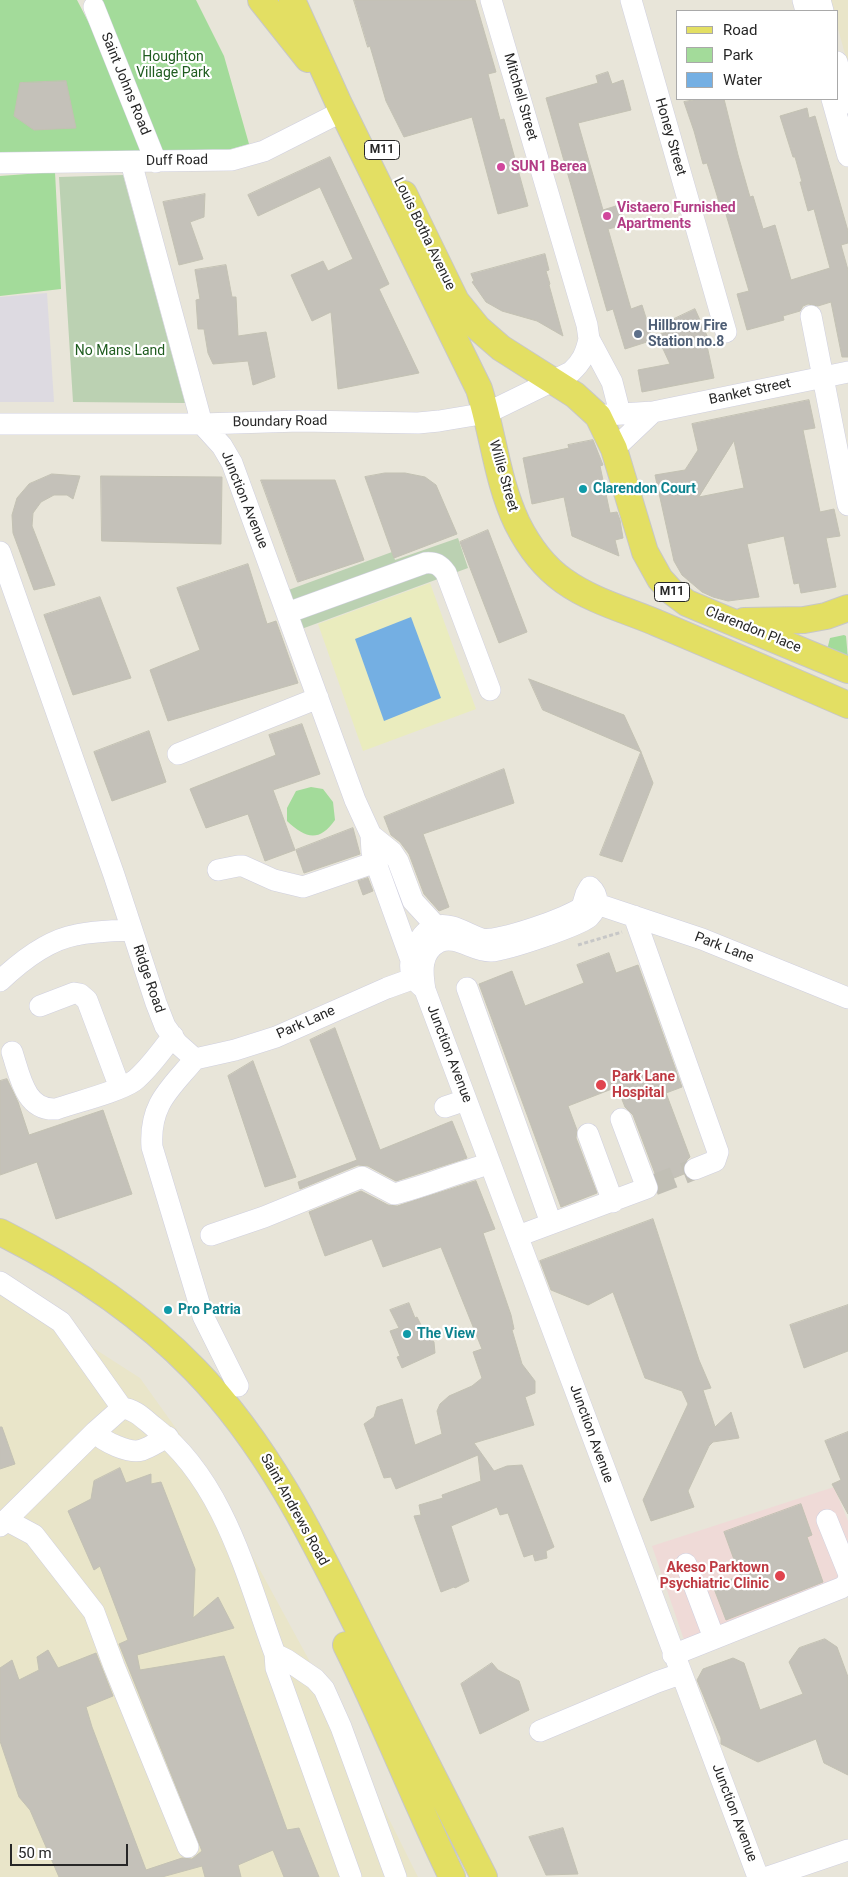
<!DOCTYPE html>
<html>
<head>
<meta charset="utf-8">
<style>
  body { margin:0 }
  #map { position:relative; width:848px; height:1877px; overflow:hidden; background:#e8e5d9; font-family:Roboto,sans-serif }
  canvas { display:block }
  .legend { position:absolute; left:676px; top:10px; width:162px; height:90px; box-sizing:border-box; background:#fff; border:1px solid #a9a9a9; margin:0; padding:6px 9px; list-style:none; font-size:15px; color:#272727 }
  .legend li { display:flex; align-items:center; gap:10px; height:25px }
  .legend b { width:25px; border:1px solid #a9a9a9 }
  .scale { position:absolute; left:10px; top:1844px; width:118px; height:22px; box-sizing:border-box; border:2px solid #272727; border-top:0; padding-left:6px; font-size:15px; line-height:18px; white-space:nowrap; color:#272727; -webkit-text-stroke:4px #fff; paint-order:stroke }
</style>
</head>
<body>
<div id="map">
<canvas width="848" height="1877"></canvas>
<ul class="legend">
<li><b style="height:6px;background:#e3df63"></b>Road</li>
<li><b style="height:14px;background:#a3db9a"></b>Park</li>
<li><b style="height:14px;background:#74afe3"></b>Water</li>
</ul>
<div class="scale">50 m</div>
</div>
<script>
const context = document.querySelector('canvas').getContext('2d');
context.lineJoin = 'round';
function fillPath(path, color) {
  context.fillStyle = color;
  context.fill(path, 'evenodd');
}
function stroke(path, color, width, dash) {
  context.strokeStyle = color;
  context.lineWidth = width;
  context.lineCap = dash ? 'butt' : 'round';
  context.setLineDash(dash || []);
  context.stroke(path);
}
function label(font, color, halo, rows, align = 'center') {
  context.font = font + ' Roboto,sans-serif';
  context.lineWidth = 4.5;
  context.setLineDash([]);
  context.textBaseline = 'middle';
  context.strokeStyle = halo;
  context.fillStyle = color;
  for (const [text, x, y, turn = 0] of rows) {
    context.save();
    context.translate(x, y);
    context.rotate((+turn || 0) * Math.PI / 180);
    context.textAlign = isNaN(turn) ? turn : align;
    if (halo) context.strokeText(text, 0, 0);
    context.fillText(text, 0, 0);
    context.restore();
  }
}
fillPath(new Path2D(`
  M47,293L54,402H0V297Z`), '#dddae1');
fillPath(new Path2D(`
  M830,0H848V65L837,25V11H833Z
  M0,1288L140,1378L205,1469L315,1671L418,1877H0Z`), '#e9e5c9');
fillPath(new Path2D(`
  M834,1487L848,1521V1592L687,1649L652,1546Z`), '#efdad7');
fillPath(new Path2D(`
  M0,0H77L105,54L146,156L0,155Z
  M96,0H196L224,56L249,144L206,156L160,150Z
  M55,172L61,289L0,296V176Z
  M844,635L846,636L848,659L827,650L830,638Z
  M311,787L323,789L333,802L335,820C319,843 305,838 287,821V808L296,791Z`), '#a3db9a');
fillPath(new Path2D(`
  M430,583L476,709L363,751L318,624Z`), '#eaecbe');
fillPath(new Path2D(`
  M123,175L185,403L73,402L59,177Z
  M458,538L468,568L296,631L283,592L392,552L395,560Z`), '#bbd1b2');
fillPath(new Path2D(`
  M411,617L441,698L384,721L355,639Z`), '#74afe3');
const building = new Path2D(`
  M354,0H475L496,72L488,74L500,120L504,119L528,206L498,214L472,117L404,137L386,101L370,46L368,47Z
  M608,72L612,84L623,80L631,110L578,123L603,210L619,205L625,225L608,229L631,309L642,305L653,340L625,349L613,309L607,311L546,98L598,83L596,76Z
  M66,81L76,128L34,130L14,116L20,83Z
  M698,99H724L738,155L750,197L753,196L763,229L775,225L791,280L830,268L814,209L808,211L800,182H802L795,157H793L780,116L807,108L809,118L815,116L848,231V243L841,245L848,270V357H842L831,302L818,306L808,304L803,306L800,311L783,316L784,320L747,330L737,294L749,291L722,201L719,202L707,163L703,164L694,131L684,102Z
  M330,157L389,284L379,289L419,373L338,389L331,312L312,321L291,275L323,261L328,271L353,259L320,187L258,216L248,195Z
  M205,194L204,217L190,222L203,259L179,265L163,202Z
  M545,254L549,270L546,271L550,284L549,285L563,336L537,321L502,311L486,302L472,282L474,281L471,274Z
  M226,265L232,297H236L238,336L266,332L275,377L253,385L248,361L213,364L208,353L204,329H198L196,300L200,299L195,270Z
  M695,309L709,340L706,341L714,378L642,392L638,370L670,364L657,336L675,327L672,320Z
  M809,400L815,428L803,430L820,512L834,509L840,536L826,538L836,587L801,593L799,583L794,584L784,536L747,544L759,597L728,601L713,597L702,592L682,575L674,561L655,475L685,470L698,450L692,424ZM734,441L744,488L699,497Z
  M593,440L603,465L600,466L610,513L617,512L620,520L623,538L615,540L619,556L572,536L564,497L532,504L523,458L569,448L568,445Z
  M385,473H405L425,477L436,485L457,534L394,558L365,477Z
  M52,474L80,476L73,499L67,495H54L41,502L33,513L32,526L55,585L34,590L13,533L12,515L17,498L29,484Z
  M101,476L222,477L221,544L102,541Z
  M261,480H335L364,560L298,582Z
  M488,530L527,632L499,643L460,542Z
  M248,564L267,624L276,621L298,683L168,721L150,670L200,650L177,588Z
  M100,597L131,678L73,695L44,615Z
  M529,679L624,715L641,752L543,710Z
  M302,724L320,774L273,790L295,850L265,861L248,814L206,828L190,789L276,755L269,735Z
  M149,731L166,782L112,801L94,752Z
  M641,752L653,783L622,862L600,855Z
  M504,769L514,803L423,834L449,907L439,911L424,894L409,854L400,842L391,835L384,817Z
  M353,828L360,854L304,873L296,850Z
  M368,878L373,891L363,895L358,881Z
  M609,953L616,973L638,965L682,1087L666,1093L690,1157L686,1161L683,1167L684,1174L659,1184L633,1115L625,1107L617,1087L568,1106L577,1130L576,1138L597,1193L561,1207L479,984L512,971L525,1006L584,983L577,965Z
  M335,1028L380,1150L452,1121L467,1158L396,1181L368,1166L358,1165L300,1189L298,1182L357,1160L310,1040Z
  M253,1061L296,1177L265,1187L228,1076Z
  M7,1079L18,1102L29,1135L103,1110L132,1194L56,1219L37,1162L0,1175V1081Z
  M476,1181L495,1229L483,1233L511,1315L514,1329L512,1330L522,1364L535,1381V1393L525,1397L534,1425L474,1443L494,1471L507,1466L522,1465L554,1547L546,1551L547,1558L535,1561L533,1554L524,1557L508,1513L500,1515L497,1507L451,1526L469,1581L455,1588L454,1587L441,1592L414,1516L421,1515L419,1505L443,1498L442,1495L481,1481L478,1455L396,1489L391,1477L384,1478L364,1424L374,1417L377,1407L402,1399L415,1445L442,1434L437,1411L440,1404L449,1396L472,1386L482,1378L473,1352L482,1349L441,1247L383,1267L372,1239L325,1256L309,1212L361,1191L388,1205L397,1206Z
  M653,1219L699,1360L711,1388L703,1390L715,1427L731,1412L739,1438L713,1442L709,1446L688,1491L694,1507L651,1521L643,1500L688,1404L682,1391L645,1378L613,1292L588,1305L551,1290L540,1261Z
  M409,1303L415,1318L417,1317L427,1337H430L434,1342L435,1353L402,1368L397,1357L400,1356L390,1331L399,1328L390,1310Z
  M848,1305V1351L804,1368L790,1325Z
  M0,1427H2L15,1464L0,1469Z
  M848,1432V1514L832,1484L841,1480L825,1441Z
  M120,1468L126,1483L151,1474V1484L161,1482L195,1569L193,1618L218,1597L234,1628L137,1655L140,1670L224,1656L287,1830L299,1828L319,1877H284L273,1850L238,1865L241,1877H205L202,1866L162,1877H59L30,1810L19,1797L0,1741V1668L12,1660L19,1680L39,1670L37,1657L48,1650L58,1668L96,1653L113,1696L86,1707L92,1727L146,1870L182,1858L192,1859L202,1851L119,1644L128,1640L100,1566L94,1570L68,1511L91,1499L94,1481Z
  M801,1504L812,1535L807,1537L823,1582L726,1620L713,1586L740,1576L724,1532Z
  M825,1639L837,1647L848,1677V1775L824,1763L816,1739L758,1762L721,1744V1738L697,1680L703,1669L733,1658L744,1663L760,1710L803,1694L789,1662L799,1648Z
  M492,1663L498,1670L519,1681L529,1710L480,1734L461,1684Z
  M563,1828L578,1874L546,1875L529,1837Z`);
fillPath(building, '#c4c1b9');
stroke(building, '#c3c1b3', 1);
stroke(new Path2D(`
  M654,1185L695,1169`), '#c1bfb5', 21, [21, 11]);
const minor = new Path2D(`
  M491,0L587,325L589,339L612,382L620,413
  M631,0L726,332
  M803,0L806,11
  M820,0L823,11
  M94,7L156,162
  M837,62L848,103
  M832,99L848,156
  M131,162L202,424L222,446L232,463L355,800L371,835L372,852L411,960
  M0,163L232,160L264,151L343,111
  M811,316L848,505
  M606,415L653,412L848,372
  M0,424H202L300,421L418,423L439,421L487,413L571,372C582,362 586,353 589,339
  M614,449L653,412
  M0,552L114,875L156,1003L165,1026L177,1043L195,1059
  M287,613L425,563C436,562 440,565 446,573L490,690
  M178,754L318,698
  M371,835L392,852L398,861L413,901L436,926L440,938
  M218,870L238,866H243L274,880L303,887L376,862
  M597,904L702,939L848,998
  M634,916L718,1152L715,1161L695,1169
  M0,981C20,962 48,940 76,935C94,931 113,931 131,930
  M467,988L551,1223
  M425,990C422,986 417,983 414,979C404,963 418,933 434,927C450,921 468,935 482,939C497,943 571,917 582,907L586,894L590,887C600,896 598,908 589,917C578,926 507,950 491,951C474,952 456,934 439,942C420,952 422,972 425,990L758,1877
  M40,1006L74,993L80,994L87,1000L120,1088
  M12,1052C20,1076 25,1111 56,1109C76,1102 118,1092 134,1081C149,1069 161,1051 173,1036
  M195,1059C170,1089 149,1104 152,1147L203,1316L238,1386
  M195,1059L235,1050L276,1037L387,988L423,975
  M445,1107L466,1100
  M588,1134L613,1202
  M211,1235L264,1217L362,1177L394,1194C427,1186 457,1172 490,1164
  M518,1236L647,1188L621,1119
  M0,1282L61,1322L122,1408
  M95,1432C103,1442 130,1454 142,1450C151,1447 159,1441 168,1437
  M6,1520L34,1535L94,1612L114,1666L188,1847
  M827,1520L848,1572
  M0,1526L95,1432L122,1408C135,1409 144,1419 154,1427C224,1481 246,1575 275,1654L276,1668L284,1690L351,1877
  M686,1564L714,1638
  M275,1654L287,1660L315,1679L324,1689L341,1727L396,1877
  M673,1655L841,1588L846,1585L848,1580
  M540,1731L657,1682L680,1674
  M768,1877L848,1850`);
const major = new Path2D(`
  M261,0L308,59
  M292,0L339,104L479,389C493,433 497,481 517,523C528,545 544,567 564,581C592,601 626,610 657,623C721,650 784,677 848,705
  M404,194L456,301L478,328L501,348L575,395L598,416L614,449L645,552L660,579L671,591L687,603L713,614L848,670
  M744,621L804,620L826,616L848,608
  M0,1232C72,1268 139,1312 195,1370C271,1448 318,1548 366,1644C405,1722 445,1799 484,1877
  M346,1645C384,1721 415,1801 452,1877`);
stroke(minor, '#cfcfdf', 22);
stroke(major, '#c7c7c7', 28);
stroke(new Path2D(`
  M578,945L622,932`), '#c7c7c7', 3, [4, 2.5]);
stroke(minor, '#fff', 21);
stroke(major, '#e3df63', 26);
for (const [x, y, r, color] of [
  [501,167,5,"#d1479c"],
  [607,216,5,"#d1479c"],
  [638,334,5,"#5c6f8a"],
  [583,489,5,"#0f9aa8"],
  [601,1085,6,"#e0444e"],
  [168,1310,5,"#0f9aa8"],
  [407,1334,5,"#0f9aa8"],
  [780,1576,6,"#e0444e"]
]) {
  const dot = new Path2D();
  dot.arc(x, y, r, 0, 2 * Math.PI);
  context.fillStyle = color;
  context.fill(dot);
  stroke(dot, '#fff', 2);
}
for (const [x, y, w] of [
  [382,150,35],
  [672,592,35]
]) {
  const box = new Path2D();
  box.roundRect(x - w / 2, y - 9.5, w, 19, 4);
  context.fillStyle = '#fff';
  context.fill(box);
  stroke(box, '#272727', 1);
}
label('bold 12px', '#272727', null, [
  ["M11",382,150],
  ["M11",672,592]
]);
label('14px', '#1f5c1f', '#fff', [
  ["Houghton",173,57],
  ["Village Park",173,73],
  ["No Mans Land",120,351]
]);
label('14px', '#272727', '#fff', [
  ["Saint Johns Road",125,84,68],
  ["Mitchell Street",520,97,74],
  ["Honey Street",670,137,74],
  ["Duff Road",177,161,-1],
  ["Louis Botha Avenue",424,234,64],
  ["Banket Street",750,392,-12],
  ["Boundary Road",280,422,-1],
  ["Willie Street",503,476,74],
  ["Junction Avenue",244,500,68],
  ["Clarendon Place",753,630,22],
  ["Park Lane",724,948,21],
  ["Ridge Road",148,979,71],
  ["Park Lane",306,1023,-24],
  ["Junction Avenue",449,1054,69],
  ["Junction Avenue",591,1434,70],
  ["Saint Andrews Road",294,1510,61],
  ["Junction Avenue",734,1813,69]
]);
label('bold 14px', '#b23c85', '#fff', [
  ["SUN1 Berea",511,167],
  ["Vistaero Furnished",617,208],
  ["Apartments",617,224]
], 'left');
label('bold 14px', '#4e5e75', '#fff', [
  ["Hillbrow Fire",648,326],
  ["Station no.8",648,342]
], 'left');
label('bold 14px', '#0d838f', '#fff', [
  ["Clarendon Court",593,489],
  ["Pro Patria",178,1310],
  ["The View",417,1334]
], 'left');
label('bold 14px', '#be3a42', '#fff', [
  ["Park Lane",612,1077],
  ["Hospital",612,1093],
  ["Akeso Parktown",769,1568,"right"],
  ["Psychiatric Clinic",769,1584,"right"]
], 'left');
</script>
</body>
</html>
